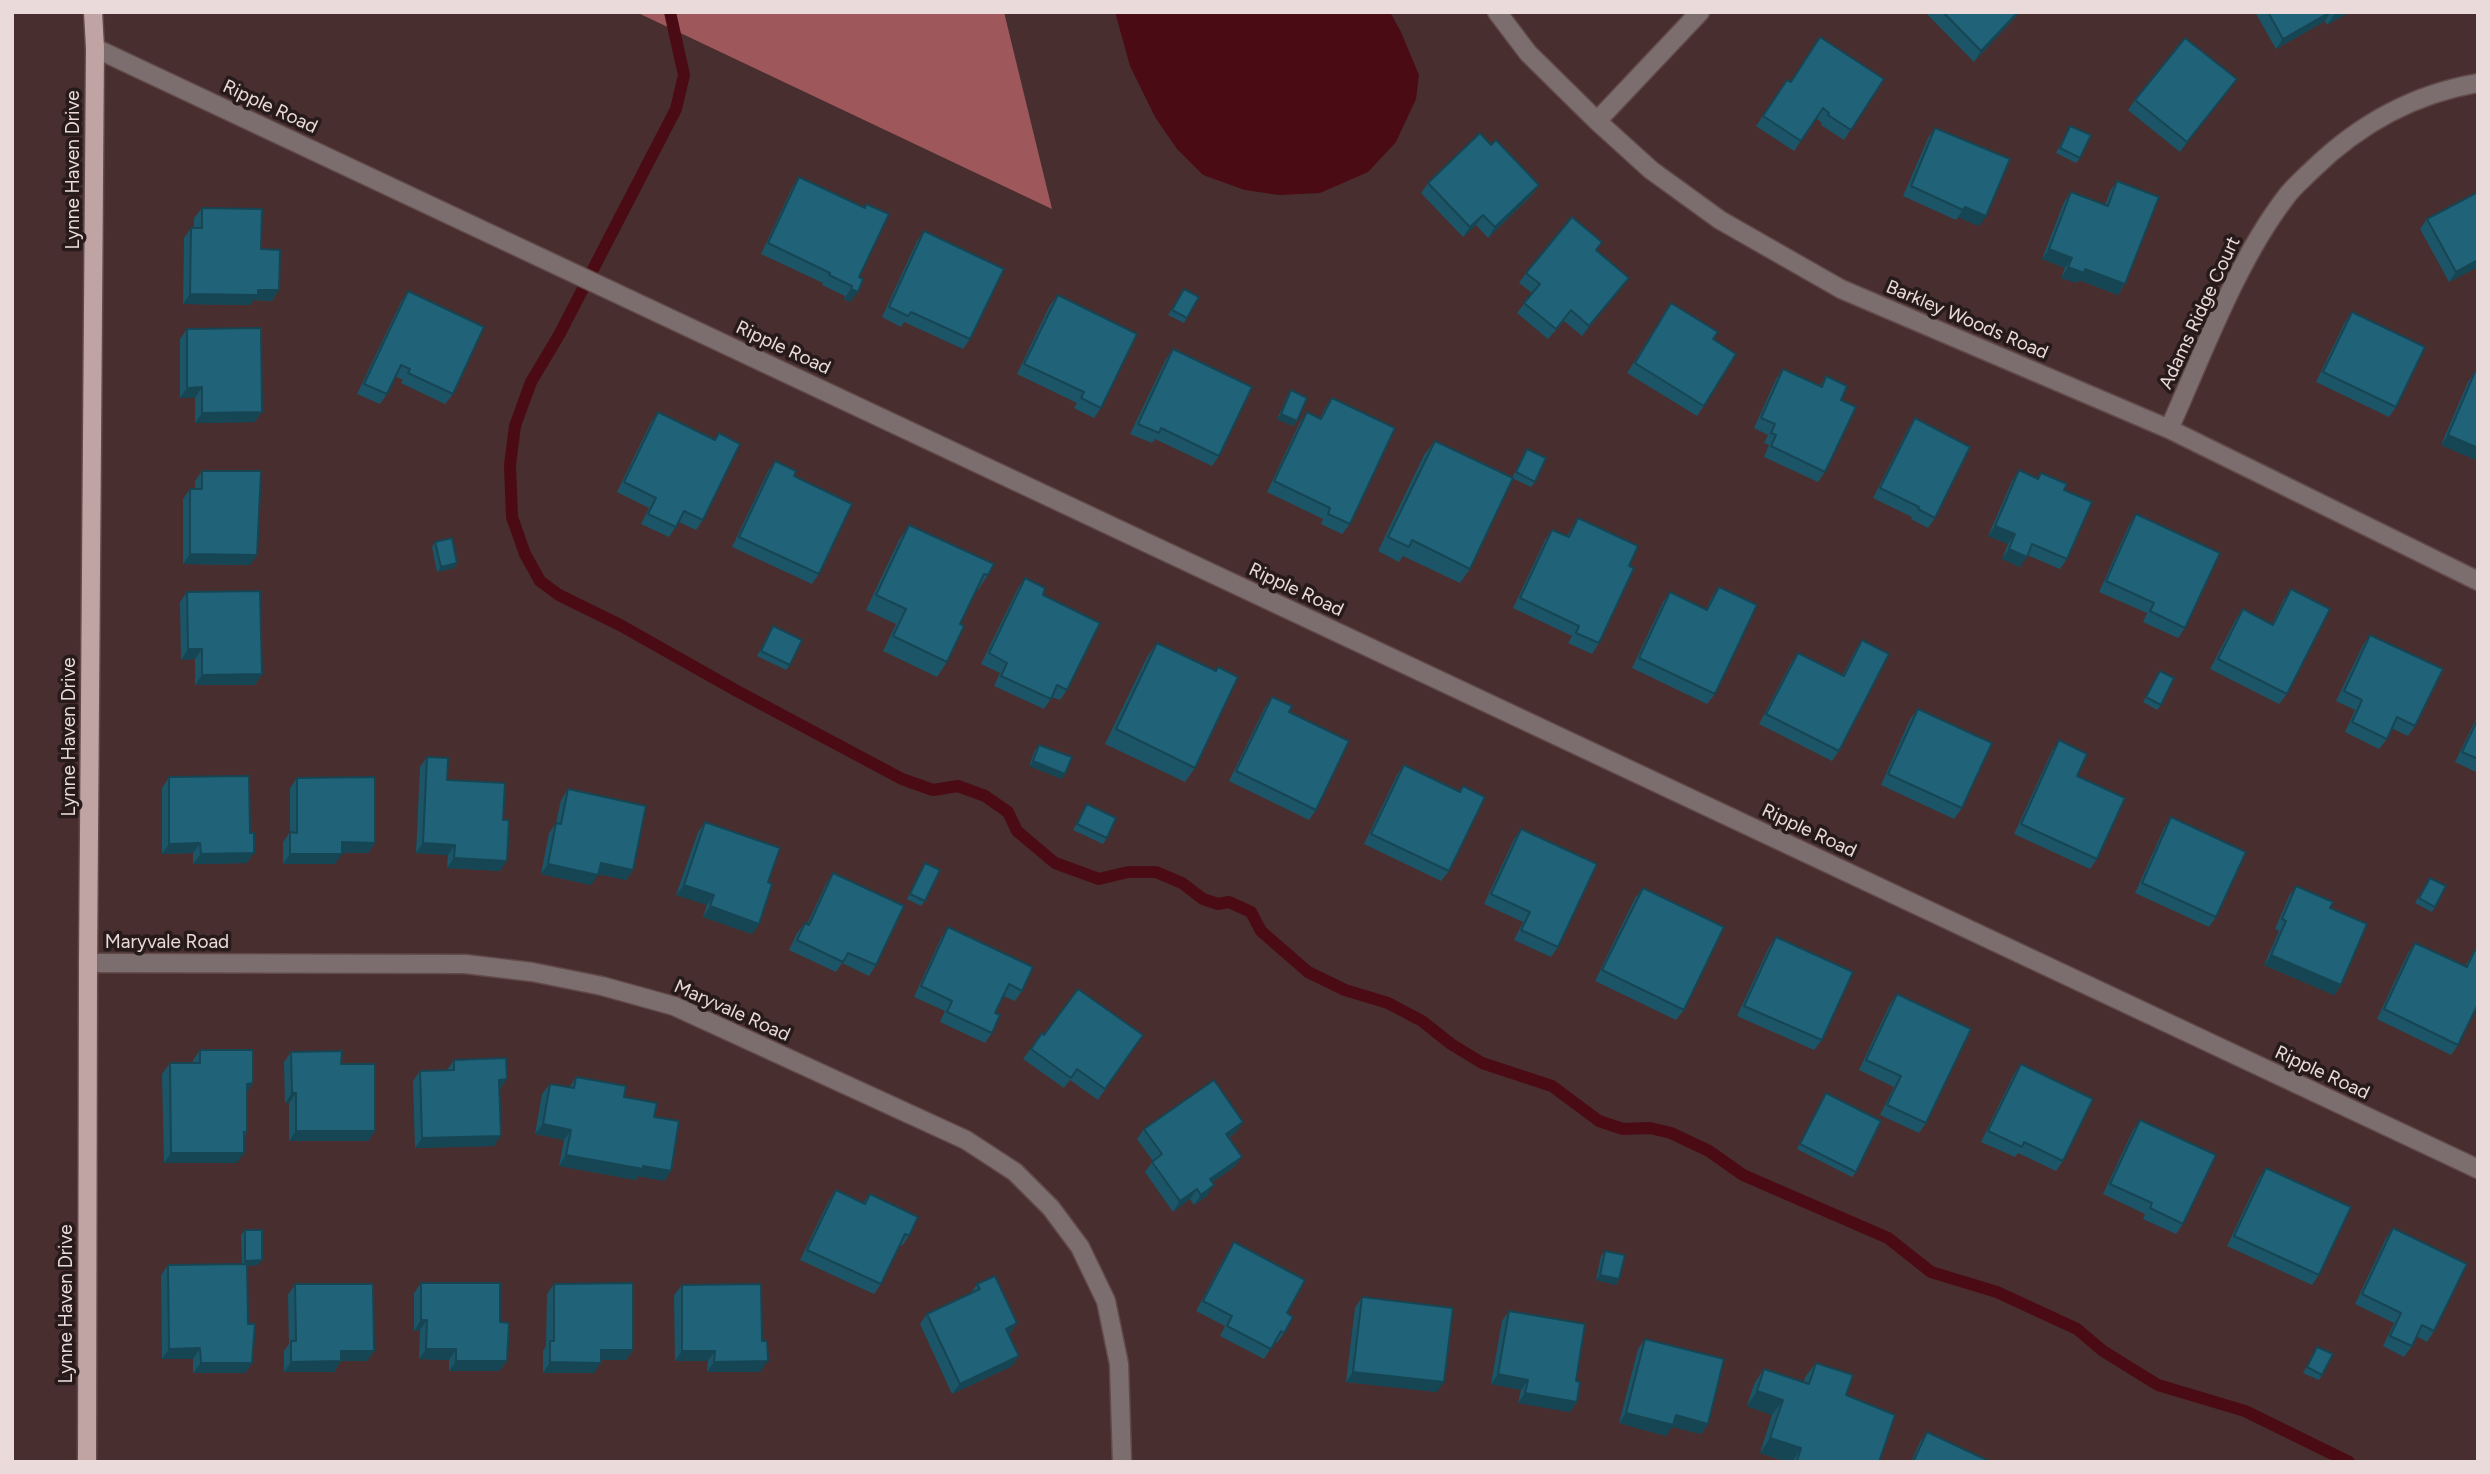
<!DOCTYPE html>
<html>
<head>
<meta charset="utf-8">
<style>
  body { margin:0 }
  #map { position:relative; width:2490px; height:1474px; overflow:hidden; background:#482e2f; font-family:Figtree,sans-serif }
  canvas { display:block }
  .frame { position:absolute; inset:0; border:14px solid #ebdada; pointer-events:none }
</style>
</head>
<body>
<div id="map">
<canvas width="2490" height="1474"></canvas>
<div class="frame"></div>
</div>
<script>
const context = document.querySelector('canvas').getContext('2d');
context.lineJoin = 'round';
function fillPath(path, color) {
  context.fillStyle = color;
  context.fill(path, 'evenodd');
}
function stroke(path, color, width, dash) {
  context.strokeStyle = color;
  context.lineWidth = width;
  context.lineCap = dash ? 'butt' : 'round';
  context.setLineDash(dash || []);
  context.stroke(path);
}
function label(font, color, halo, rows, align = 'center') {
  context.font = font + ' Figtree,sans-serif';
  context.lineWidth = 7;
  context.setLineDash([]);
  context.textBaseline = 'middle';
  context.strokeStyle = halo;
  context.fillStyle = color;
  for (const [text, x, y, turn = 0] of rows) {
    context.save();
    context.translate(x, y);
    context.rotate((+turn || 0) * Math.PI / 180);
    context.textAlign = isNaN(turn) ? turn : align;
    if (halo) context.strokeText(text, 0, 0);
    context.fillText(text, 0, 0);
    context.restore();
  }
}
fillPath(new Path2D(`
  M636,12H1004L1052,209Z`), '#9e585c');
fillPath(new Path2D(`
  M1115,12H1390L1401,32L1419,75L1416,99L1396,142L1368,172L1320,193L1279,195L1245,190L1203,175L1177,149L1155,117L1130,66Z`), '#4a0b15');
stroke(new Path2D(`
  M670,12L684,75L676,109L559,335L531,382L515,426L510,465L512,517L525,554L540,581L559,595L620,625L737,691L902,779L933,790L958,786L985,796L1008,812L1017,831L1055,863L1099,879L1128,872H1156L1182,883L1203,899L1218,904L1229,902L1251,912L1261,931L1308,972L1345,990L1388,1003L1422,1021L1451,1044L1482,1063L1552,1086L1599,1121L1623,1129L1650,1128L1671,1133L1709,1151L1743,1175L1888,1238L1931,1272L1997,1292L2077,1329L2103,1351L2158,1385L2245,1411L2349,1462`), '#4a0b15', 12);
const minor = new Path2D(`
  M1497,12L1528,53L1597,121L1651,170L1720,220L1841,289L2169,429L2478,581
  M95,48L2478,1169
  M1597,121L1700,12
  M2169,429C2203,354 2236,262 2286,197C2293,187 2303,179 2312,170C2358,125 2413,94 2478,83
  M88,963L465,964L532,972L602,986L674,1006L966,1140L1015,1172L1051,1208L1080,1247L1106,1301L1119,1364L1122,1462`);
const major = new Path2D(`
  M87,1462L88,963L95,48L93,12`);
stroke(minor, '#624a4a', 21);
stroke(major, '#624a4a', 21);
stroke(minor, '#7c6e6e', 18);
stroke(major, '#c0a4a4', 18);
fillPath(new Path2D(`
  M1925,12H2020L1974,62Z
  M2255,12H2347L2345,15L2327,25L2325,21L2276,49Z
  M1884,79L1844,140L1821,125L1822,123L1816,118L1794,151L1756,126L1787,80L1790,82Z
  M2237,79L2180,152L2128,110L2135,100Z
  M2070,126L2080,158L2076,163L2056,153Z
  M1935,128L1986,216L1979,226L1958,217L1956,220L1903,196L1928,138Z
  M1491,145L1532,195L1488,238L1476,225L1463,237L1421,193L1428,183Z
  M799,177L864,208L866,204L859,277L850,302L844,299L845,296L822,285L823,283L761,254L792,188Z
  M2117,181L2125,284L2118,295L2079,280L2077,283L2061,278L2065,268L2042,259L2064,202L2071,192L2105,205L2110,191Z
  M2478,192V267L2449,282L2420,229L2427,219Z
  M202,208L261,249L272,301L254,300L250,305L183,304L184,238L191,228H194V218Z
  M924,231L970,339L963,349L904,322L901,327L882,317L917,241Z
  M1596,251L1621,288L1582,336L1564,321L1548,339L1517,313L1532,293L1519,283L1526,273Z
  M1184,289L1187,318L1184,323L1168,315Z
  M408,291L453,394L445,404L401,383L403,380L395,376L387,394L380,404L357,394L401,302Z
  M1058,295L1101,408L1094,418L1074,408L1077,403L1017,374L1050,305Z
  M1671,303L1713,339L1704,406L1697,416L1627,373Z
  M2352,312L2396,407L2389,417L2316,382L2345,322Z
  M187,329L255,422L195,423V398H180V339Z
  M1173,349L1219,456L1212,466L1155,439L1152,443L1130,434L1166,359Z
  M1783,369L1820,386L1826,376L1841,400L1825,472L1818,482L1764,457L1769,445L1764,443L1768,435L1754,428L1776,379Z
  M2475,372L2478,461L2441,445L2468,382Z
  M1291,390L1297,421L1293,426L1277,419L1288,395Z
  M1332,398L1350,524L1342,534L1321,524L1323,519L1267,492L1300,422L1307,412L1320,418L1325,408Z
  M658,412L715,439L719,433L703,520L696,530L679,522L669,537L641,524L649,508L617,492L651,422Z
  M1915,418L1935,518L1928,528L1911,519L1912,517L1873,498L1908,429Z
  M1435,441L1470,569L1460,583L1403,556L1399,562L1378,551L1424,455Z
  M1527,449L1535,482L1531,487L1512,478Z
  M775,461L794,476L819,574L812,584L732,547L768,471Z
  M2019,470L2037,479L2041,473L2064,490L2067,559L2060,569L2027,555L2020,567L2002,559L2008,544L1988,536L2012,481Z
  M202,471L250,565L183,564V499L190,489H195V481Z
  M2136,514L2185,628L2178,638L2143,622L2147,613L2099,592L2129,525Z
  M1578,518L1629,566L1599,643L1592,654L1568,643L1572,636L1513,608L1545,540L1552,530L1567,536Z
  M909,525L988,575L978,590H976L960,624L947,662L937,677L883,651L896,624L866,610L899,540Z
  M435,542L457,563L454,568L437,572L432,547Z
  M1025,578L1043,595L1067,690L1060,700L1052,697L1044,709L994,686L1000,673L981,664L1018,588Z
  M1719,587L1715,694L1707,704L1632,668L1663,602L1670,592L1706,609L1712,597Z
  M2291,589L2287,694L2279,704L2210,669L2236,619L2243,609L2272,624L2284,599Z
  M187,592L262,674L255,685H195V659L181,660L180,602Z
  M773,626L790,665L786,670L757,656Z
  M2370,635L2415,726L2408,736L2391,728L2387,739L2379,749L2345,732L2355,710L2336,701L2363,645Z
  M1862,640L1839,751L1832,761L1759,724L1791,663L1798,653L1842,676L1855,651Z
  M1157,643L1215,670L1218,667L1195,768L1185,782L1105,744L1147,657Z
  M2160,671L2161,705L2157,710L2143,702Z
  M1272,697L1289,712L1316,810L1309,820L1229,781L1265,707Z
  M1918,709L1962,808L1954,819L1881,785L1910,719Z
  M2478,715V773L2455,762Z
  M2059,740L2077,776L2097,859L2090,869L2014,834L2052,751Z
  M1039,745L1062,779L1029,766L1035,750Z
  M427,757L447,780L500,871L447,868L448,855L416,853L420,767Z
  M1404,765L1460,791L1463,786L1449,871L1441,881L1364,844L1397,775Z
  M169,777L247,863L193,864V853L162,854V788Z
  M297,778L375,843L368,853H342L335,864H283V842L290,832V788Z
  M568,789L633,870L626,880L598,874L591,885L541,874L549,833L556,823L561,800Z
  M1087,804L1107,838L1103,844L1073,830Z
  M2171,817L2216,917L2209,927L2135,893L2164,828Z
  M705,822L768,882L759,924L752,934L703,917L707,905L676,895L698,832Z
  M1521,829L1558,947L1551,957L1514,940L1523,922L1484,904L1514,839Z
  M925,863V901L921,906L907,899Z
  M833,873L876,965L869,976L842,963L836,972L789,950L797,933L805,923L807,924L826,884Z
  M2430,878L2435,907L2432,912L2415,903Z
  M2296,886L2341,985L2334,995L2264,965L2279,931L2275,929L2289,896Z
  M1643,888L1684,1010L1676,1020L1595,981L1635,898Z
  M948,928L1022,991L1015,1001L1003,996L995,1013L992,1033L985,1043L940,1022L945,1011L914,997L941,938Z
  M1776,937L1822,1040L1814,1050L1737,1016L1769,947Z
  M2415,943L2465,966L2475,950L2458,1045L2451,1055L2377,1019L2408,953Z
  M1897,994L1926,1123L1919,1133L1880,1115L1894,1087L1859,1070L1890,1004Z
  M1042,1033L1044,1035H1143L1098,1100L1070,1080L1064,1088L1023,1059Z
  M200,1050L253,1083L247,1092V1132L244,1137L237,1163H164L162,1074L170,1063H193V1060Z
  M291,1052L375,1131L368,1141H289V1103H285L284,1062Z
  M454,1060L507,1079L500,1089L494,1146L415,1148L413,1081L420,1071L447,1070Z
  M2021,1064L2063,1161L2056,1171L2018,1153L2015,1157L1981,1142L2014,1074Z
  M576,1077L624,1097L654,1117L671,1171L664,1181L638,1176L636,1180L559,1166L564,1140L535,1134L542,1094L550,1084L569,1088Z
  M1826,1093L1856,1172L1852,1177L1797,1149Z
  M2140,1120L2183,1224L2176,1234L2143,1219L2145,1214L2103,1194L2133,1130Z
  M1243,1122L1236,1132L1229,1138L1242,1157L1234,1167L1212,1182L1207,1196L1194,1205L1190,1199L1173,1212L1145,1172L1153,1161L1137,1139L1144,1129Z
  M2266,1168L2319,1275L2312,1285L2227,1246L2259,1178Z
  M836,1190L863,1203L870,1194L909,1236L902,1246L900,1245L881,1284L874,1294L800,1260L829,1200Z
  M2393,1228L2434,1331L2427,1342L2416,1336L2412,1346L2404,1357L2383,1346L2394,1323L2355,1304L2386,1238Z
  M245,1230L258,1265L247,1266L248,1324L252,1363L245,1373H193V1359H162L161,1275L168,1265L242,1264L241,1235Z
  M1234,1242L1287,1313L1284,1333L1277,1343L1275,1342L1264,1359L1220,1336L1225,1326L1196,1311L1227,1253Z
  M1605,1251L1619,1279L1616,1285L1596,1280L1601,1256Z
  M421,1283L500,1322L507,1361L499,1371H449V1360L419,1359L420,1330L414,1331V1293Z
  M295,1284L374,1351L367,1361H341L334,1372H284V1351L289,1344L288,1295Z
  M554,1284L633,1350L626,1360H601L594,1373H543V1351L546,1346L547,1294Z
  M977,1284L1017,1323L1008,1334L1012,1366L952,1394L920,1324L927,1314L971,1293Z
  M682,1285L760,1372H707L708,1361H675L674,1295Z
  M1362,1297L1437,1392L1346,1382L1355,1308Z
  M1509,1311L1576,1381L1577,1402L1570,1412L1518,1403L1521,1390L1491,1384L1502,1321Z
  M1645,1339L1708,1424L1701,1434L1672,1427L1666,1436L1619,1423L1638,1349Z
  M2317,1347L2322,1375L2319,1380L2303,1373Z
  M1816,1363L1846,1395L1879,1462H1787L1760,1453L1772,1415L1747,1406L1754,1384L1764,1369L1804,1382L1805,1377Z
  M1927,1432L1991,1462H1911L1920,1442Z`), '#1c5567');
fillPath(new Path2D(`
  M2018,12H2020L1974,62L1981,51Z
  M2330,12H2331L2325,21L2276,49L2283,39Z
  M2339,12H2347L2345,15L2327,25L2334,15Z
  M2237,79L2230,89L2180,152L2187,142Z
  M1539,185L1532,195L1488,238L1495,227Z
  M1965,207L1986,216L1979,226L1958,217Z
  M1483,215L1476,225L1463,237L1470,227Z
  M2049,249L2072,258L2065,268L2042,259Z
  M2478,260V267L2449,282L2456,272Z
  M2068,267L2085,269L2125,284L2118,295L2079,280L2077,283L2061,278Z
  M1629,278L1621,288L1582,336L1589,326Z
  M851,289L858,292L850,302L844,299Z
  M258,290H279L272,301L254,300L250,305L183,304L190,294Z
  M202,387L195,398H180L187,388Z
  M262,412L255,422L195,423L202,413Z
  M1281,414L1297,421L1293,426L1277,419Z
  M2448,435L2478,448V461L2441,445Z
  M1995,526L2015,534L2008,544L1988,536Z
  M2009,549L2027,557L2020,567L2002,559Z
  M190,554L257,555L250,565L183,564Z
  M457,563L454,568L437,572L441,567Z
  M188,649H202L195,659L181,660Z
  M262,674L255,685H195L202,675Z
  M1033,761L1065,774L1062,779L1029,766Z
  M342,842L375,843L368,853H335Z
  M200,843L193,853L162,854L169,844Z
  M423,843L455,845L448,855L416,853Z
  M254,853L247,863L193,864L201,854Z
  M290,854H342L335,864H283Z
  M454,858L507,861L500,871L447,868Z
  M601,863L633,870L626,880L594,873Z
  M548,864L598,875L591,885L541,874Z
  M684,885L714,895L707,905L676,895Z
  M710,906L759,924L752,934L703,917Z
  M2271,955L2341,985L2334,995L2264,965Z
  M507,1079L499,1090V1080Z
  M253,1083L246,1094L247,1084Z
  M292,1093H296L289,1103H285Z
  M1243,1122L1236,1132L1219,1144L1226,1134Z
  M543,1124L571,1130L564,1140L535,1134Z
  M296,1131H375L368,1141H289Z
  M501,1136L494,1146L415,1148L422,1138Z
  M171,1153H244L237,1163H164Z
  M566,1155L643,1166L671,1171L664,1181L638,1176L636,1180L559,1166Z
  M1242,1157L1234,1167L1203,1189L1210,1179Z
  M1214,1185L1207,1196L1194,1205L1201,1195Z
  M1197,1189L1190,1199L1173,1212L1180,1201Z
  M262,1260L258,1265L242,1266L245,1261Z
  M1600,1275L1619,1279L1616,1285L1596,1280Z
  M421,1320H427L420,1330L414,1331Z
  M1017,1323L1010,1334L999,1339L1006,1329Z
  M200,1348L193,1359H162L169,1349Z
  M426,1349H456L449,1360L419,1359Z
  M601,1350H633L626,1360H594Z
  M341,1351H374L367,1361H334Z
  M682,1351H715L708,1361H675Z
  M1019,1356L1012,1366L952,1394L960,1384Z
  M341,1361L334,1372H284L291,1362Z
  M456,1361H507L499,1371H449Z
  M768,1361L760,1372H707L714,1362Z
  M550,1362L601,1363L594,1373H543Z
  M201,1363H252L245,1373H193Z
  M1353,1372L1444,1382L1437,1392L1346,1382Z
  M1498,1374L1528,1380L1521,1390L1491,1384Z
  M1757,1391L1783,1400L1772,1415L1747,1406Z
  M1525,1393L1577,1402L1570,1412L1518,1403Z
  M1626,1413L1676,1415L1708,1424L1701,1434L1672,1427L1666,1436L1619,1423Z
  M1770,1438L1801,1448L1792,1462H1787L1760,1453Z`), '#164554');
const building = new Path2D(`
  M1943,12H2018L1981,51Z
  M2268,12H2330L2283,39Z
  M1820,37L1884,79L1851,130L1828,115L1829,113L1823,108L1801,141L1763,116L1787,80L1791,82Z
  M2185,38L2237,79L2187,142L2135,100Z
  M2070,126L2091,135L2080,158L2060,148Z
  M1935,128L2010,159L1986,216L1965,207L1963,210L1911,186Z
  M1480,133L1491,145L1496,140L1539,185L1495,227L1483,215L1470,227L1428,183Z
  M799,177L865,208L866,204L889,214L859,277L863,279L858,292L851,289L852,286L829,275L830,273L768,243Z
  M2117,181L2159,197L2125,284L2085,269L2084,273L2068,267L2072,258L2049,249L2071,192L2108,206Z
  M2478,192V260L2456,272L2427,219Z
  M202,208L262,209L261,249L280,250L279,290H258V295L190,294L191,228H202Z
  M1572,217L1602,242L1596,250L1629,278L1589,326L1571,310L1556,329L1524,303L1540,284L1526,273Z
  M924,231L1004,269L970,339L911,312L908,316L889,307Z
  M1184,289L1199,297L1187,318L1172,310Z
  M408,291L484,327L453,394L408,373L410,369L401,365L387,394L364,384Z
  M1058,295L1137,334L1101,408L1081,398L1084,392L1024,364Z
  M1671,303L1718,332L1713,339L1736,354L1704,406L1635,363Z
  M2352,312L2425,347L2396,407L2323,372Z
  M261,328L262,412L202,413V387L187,388V329Z
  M1173,349L1252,387L1219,456L1161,428L1159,433L1138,424Z
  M1783,369L1822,387L1826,376L1847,386L1841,400L1856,407L1825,472L1771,446L1776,435L1771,433L1775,424L1761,418Z
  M2475,372L2478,373V448L2448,435Z
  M1291,390L1307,398L1297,421L1281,414Z
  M1332,398L1395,428L1350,524L1328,514L1330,508L1274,481L1307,412L1321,419Z
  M658,412L715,440L719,433L740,444L703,520L684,511L676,527L648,514L656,498L624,482Z
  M1915,418L1970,447L1935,518L1918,509L1919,507L1880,488Z
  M1435,441L1513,478L1470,569L1412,540L1409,547L1388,537Z
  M1527,449L1546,458L1535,482L1516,472Z
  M775,461L796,471L794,476L852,504L819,574L739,537Z
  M2019,470L2038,479L2041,473L2067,484L2064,490L2092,502L2067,559L2032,544L2027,557L2009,549L2015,534L1995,526Z
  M202,471H261L257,555L190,554V489H202Z
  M2136,514L2220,553L2185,628L2150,611L2154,603L2106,581Z
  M1578,518L1638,546L1629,566L1634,568L1599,643L1576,633L1579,626L1520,598L1552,530L1569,537Z
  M909,525L994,564L988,575L984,574L960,624L964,626L947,662L893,636L906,609L876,595Z
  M452,538L457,563L441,567L435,542Z
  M1025,578L1045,588L1043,595L1100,623L1067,690L1057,685L1051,699L1001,676L1007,663L989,653Z
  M1719,587L1757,605L1715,694L1639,658L1670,592L1707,610Z
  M2291,589L2330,609L2287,694L2218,659L2243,609L2273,625Z
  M260,591L262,674L202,675V649H188L187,592Z
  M773,626L802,640L790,665L761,651Z
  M2370,635L2443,669L2415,726L2397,717L2387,739L2352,722L2362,700L2344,691Z
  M1862,640L1889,654L1839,751L1766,714L1798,653L1844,676Z
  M1157,643L1216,671L1218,667L1238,677L1195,768L1116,729Z
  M2160,671L2174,678L2161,705L2146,697Z
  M1272,697L1292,706L1289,712L1349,741L1316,810L1236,771Z
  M1918,709L1992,743L1962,808L1888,774Z
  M2478,719V759L2462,752Z
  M2059,740L2087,754L2077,776L2125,798L2097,859L2021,824Z
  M1039,745L1072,757L1065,774L1033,761Z
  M427,757L448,758L447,780L505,783L503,820H509L507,861L454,858L455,845L423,843Z
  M1404,765L1460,792L1463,786L1485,797L1449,871L1371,834Z
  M249,776L250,833H254V853L201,854L200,843L169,844V777Z
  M375,777V843L342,842V854H290V832L297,833V778Z
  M568,789L646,806L633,870L601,863L598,875L548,864L556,823L561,824Z
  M1087,804L1116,818L1107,838L1077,824Z
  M2171,817L2246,852L2216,917L2142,883Z
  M705,822L780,848L768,882L772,884L759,924L710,906L714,895L684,885Z
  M1521,829L1597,864L1558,947L1521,930L1530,912L1491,894Z
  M925,863L940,870L925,901L910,894Z
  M833,873L904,906L876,965L848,953L843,962L797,940L805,923L809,925Z
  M2430,878L2446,886L2435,907L2419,898Z
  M2296,886L2333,902L2330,908L2367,924L2341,985L2271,955L2286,921L2282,919Z
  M1643,888L1724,927L1684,1010L1602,970Z
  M948,927L1033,967L1022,991L1009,984L995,1013L1000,1015L992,1033L947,1012L952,1001L921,986Z
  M1776,937L1853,972L1822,1040L1744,1006Z
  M2415,943L2467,967L2475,950L2478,951V1004L2458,1045L2384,1009Z
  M1078,989L1143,1035L1105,1089L1077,1069L1071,1078L1031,1049L1042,1033L1044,1035Z
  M1897,994L1971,1029L1926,1123L1887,1105L1901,1076L1866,1060Z
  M200,1050H253V1083L247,1084V1132H244V1153H171L170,1063H200Z
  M342,1051L341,1064H375V1131H296V1093H292L291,1052Z
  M506,1058L507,1079L499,1080L501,1136L422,1138L420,1071L454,1070V1060Z
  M2021,1064L2093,1099L2063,1161L2024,1142L2022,1147L1988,1131Z
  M576,1077L626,1086L624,1097L657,1103L654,1117L679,1121L671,1171L643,1166V1169L566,1155L571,1130L543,1124L550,1084L574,1088Z
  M1214,1080L1243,1122L1226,1134L1242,1157L1210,1179L1214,1185L1201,1195L1197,1189L1180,1201L1152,1162L1162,1154L1144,1129Z
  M1826,1093L1881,1121L1856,1172L1800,1144Z
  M2140,1120L2216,1155L2183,1224L2150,1208L2152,1203L2110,1184Z
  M2266,1168L2351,1207L2319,1275L2234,1236Z
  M836,1190L865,1204L870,1194L918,1217L909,1236L905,1234L881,1284L807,1250Z
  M2393,1228L2467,1264L2434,1331L2422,1325L2412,1346L2390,1336L2401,1313L2362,1294Z
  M245,1230H262V1260L245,1261Z
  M1234,1242L1305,1280L1287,1313L1293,1317L1284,1333L1281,1331L1271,1349L1227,1326L1232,1316L1203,1301Z
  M1605,1251L1625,1255L1619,1279L1600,1275Z
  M247,1264L248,1324H255L252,1363H201L200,1348L169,1349L168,1265Z
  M995,1276L1017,1323L1006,1329L1019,1356L960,1384L927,1314L980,1289L977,1284Z
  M421,1283H500V1322L509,1323L507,1361H456V1349H426L427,1320H421Z
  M633,1283V1350H601V1363L550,1362V1341H554V1284Z
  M295,1284H373L374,1351H341V1361L291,1362V1341H296Z
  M761,1284L762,1341H767L768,1361L714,1362L715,1351H682V1285Z
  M1362,1297L1453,1308L1444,1382L1353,1372Z
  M1509,1311L1585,1324L1576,1381L1580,1382L1577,1402L1525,1393L1528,1380L1498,1374Z
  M1645,1339L1724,1359L1708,1424L1676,1415L1673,1425L1626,1413Z
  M2317,1347L2333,1354L2322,1375L2307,1367Z
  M1816,1363L1853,1375L1846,1395L1895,1415L1879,1462H1798L1797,1461L1801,1448L1770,1438L1783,1400L1757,1391L1764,1369L1809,1384Z
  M1927,1432L1991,1462H1913Z`);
fillPath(building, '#206378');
stroke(building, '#164554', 2);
label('19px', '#ebdada', '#261a1a', [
  ["Ripple Road",270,107,25],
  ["Lynne Haven Drive",73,170,-90],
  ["Adams Ridge Court",2200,313,-65],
  ["Barkley Woods Road",1967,320,23],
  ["Ripple Road",783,348,25],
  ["Ripple Road",1296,590,25],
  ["Lynne Haven Drive",69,737,-90],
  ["Ripple Road",1809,831,25],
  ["Maryvale Road",167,942],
  ["Maryvale Road",732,1011,24],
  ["Ripple Road",2322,1073,25],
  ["Lynne Haven Drive",66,1304,-90]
]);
</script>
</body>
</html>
